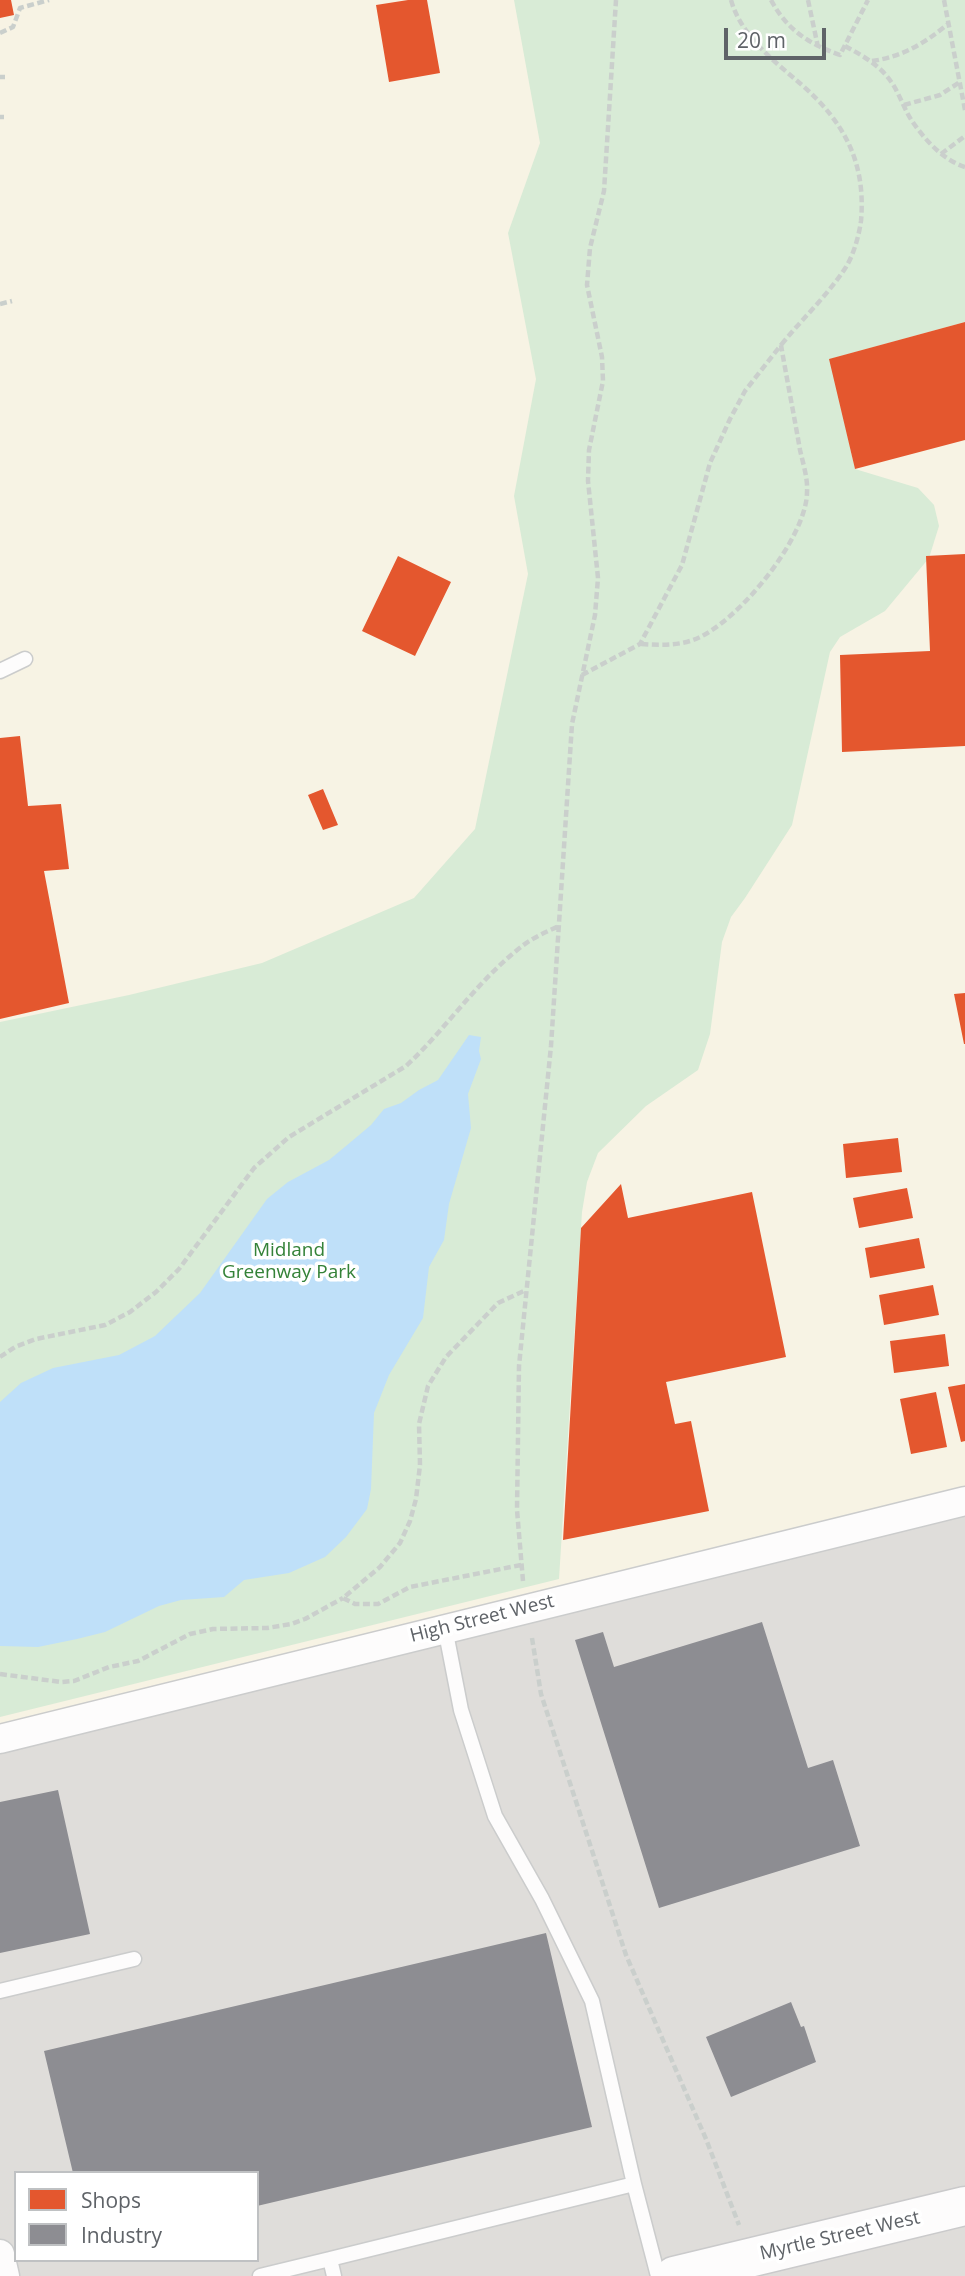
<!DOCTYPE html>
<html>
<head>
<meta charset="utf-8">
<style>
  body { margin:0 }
  #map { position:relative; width:965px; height:2276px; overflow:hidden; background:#efeeea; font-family:"Open Sans",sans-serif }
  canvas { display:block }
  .legend { position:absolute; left:14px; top:2171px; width:245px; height:91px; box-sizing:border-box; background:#fff; border:2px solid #bfc1c3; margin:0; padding:9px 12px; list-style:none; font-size:21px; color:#5f6368 }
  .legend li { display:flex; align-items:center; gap:14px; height:35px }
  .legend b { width:35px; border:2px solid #bfc1c3 }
  .scale { position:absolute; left:724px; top:28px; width:102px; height:32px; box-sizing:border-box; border:4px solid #5f6368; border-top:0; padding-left:9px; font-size:21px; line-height:24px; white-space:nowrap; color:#5f6368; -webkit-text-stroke:5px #fff; paint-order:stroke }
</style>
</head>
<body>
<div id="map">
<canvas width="965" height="2276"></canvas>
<ul class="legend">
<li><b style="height:19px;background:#e4572e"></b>Shops</li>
<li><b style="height:19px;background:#8d8d92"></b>Industry</li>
</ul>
<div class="scale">20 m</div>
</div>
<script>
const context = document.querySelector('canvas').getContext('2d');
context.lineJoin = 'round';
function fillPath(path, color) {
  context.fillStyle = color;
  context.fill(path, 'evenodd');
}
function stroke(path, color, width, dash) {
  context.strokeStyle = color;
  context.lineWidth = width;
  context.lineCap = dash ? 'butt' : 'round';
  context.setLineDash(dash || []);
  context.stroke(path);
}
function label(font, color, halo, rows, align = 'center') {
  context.font = font + ' "Open Sans",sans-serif';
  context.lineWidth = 7;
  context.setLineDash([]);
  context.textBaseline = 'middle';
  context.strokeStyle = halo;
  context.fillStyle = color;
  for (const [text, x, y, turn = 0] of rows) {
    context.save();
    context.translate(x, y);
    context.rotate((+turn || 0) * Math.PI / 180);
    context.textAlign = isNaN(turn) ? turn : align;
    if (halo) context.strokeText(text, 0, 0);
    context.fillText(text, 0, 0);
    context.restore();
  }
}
fillPath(new Path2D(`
  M0,0H965V1501L0,1739Z`), '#f7f3e4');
fillPath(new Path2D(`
  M965,1501V2276H0V1739ZM16,2173H257V2260H16Z`), '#dfddda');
fillPath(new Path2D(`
  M514,0H965V322L830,359L855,469L918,488L934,505L939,526L929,558L885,611L840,637L830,652L792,825L745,898L731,917L722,942L710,1034L698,1070L646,1106L598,1153L587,1182L582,1212L559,1579L0,1717V1022L129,995L262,963L414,898L475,829L528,574L514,496L536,379L508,233L540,143Z`), '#d8ebd6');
fillPath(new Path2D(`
  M469,1035L481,1037L479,1051L481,1059L468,1094L471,1128L449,1204L444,1240L429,1267L423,1318L389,1375L374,1413L371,1489L367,1509L346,1537L325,1557L289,1573L244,1580L224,1597L181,1600L159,1606L105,1632L77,1639L38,1647L0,1646V1402L21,1383L53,1368L119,1355L155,1336L200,1293L267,1199L288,1182L329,1160L346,1146L371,1125L384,1109L401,1103L419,1090L438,1080Z`), '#bfe0f9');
fillPath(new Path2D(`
  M0,0H11L14,15L0,18Z
  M408,0H427L440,73L389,82L376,5Z
  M965,322V440L855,469L829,359Z
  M965,554V746L842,752L840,655L930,651L926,556Z
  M398,556L451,582L415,656L362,631Z
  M20,736L28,806L61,804L69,869L44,871L69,1003L0,1019V738Z
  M323,789L338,825L323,830L308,795Z
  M965,993V1044H964L954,994Z
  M898,1138L902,1172L846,1178L843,1144Z
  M621,1184L628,1218L752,1192L786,1357L666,1382L675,1424L691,1421L709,1511L563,1540L581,1228Z
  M907,1188L913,1218L859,1228L853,1198Z
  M919,1238L925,1268L870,1278L865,1248Z
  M933,1285L939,1315L884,1325L879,1295Z
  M945,1334L949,1366L894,1373L890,1341Z
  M965,1384V1441L961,1442L948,1387Z
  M936,1392L947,1447L911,1454L900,1399Z`), '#e4572e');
fillPath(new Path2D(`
  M762,1622L808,1768L833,1760L860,1846L659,1908L575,1640L603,1632L614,1667Z
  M58,1790L90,1934L0,1953V1802Z
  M546,1933L592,2127L257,2206V2173H73L44,2051Z
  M791,2002L801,2027L804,2026L816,2062L731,2097L706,2037Z`), '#8d8d92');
const lane = new Path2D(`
  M0,671L25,659
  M445,1628L461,1710L495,1816L542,1899L592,2001L634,2184
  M0,1991L134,1959
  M330,2259L634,2184L658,2276
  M260,2276L330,2259L334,2276`);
const street = new Path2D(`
  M0,1739L965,1501
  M0,2254L5,2276`);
const secondary = new Path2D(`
  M674,2276L965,2206`);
stroke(lane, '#cbcccc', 17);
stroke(street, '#cbcccc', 31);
stroke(secondary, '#cacacb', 41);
stroke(new Path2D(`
  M731,0C741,36 774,61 802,85C845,123 866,163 861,221C859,235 854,254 846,267C828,295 802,319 781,345
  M771,0C787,30 809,44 840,55L868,0
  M808,0L818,47
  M944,0L965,110
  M0,33L13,27L20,8L49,0
  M845,46C863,56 880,65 892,83C900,95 904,109 912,121C925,140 943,160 965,167
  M872,61C902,57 925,43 948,24
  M0,77H5
  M904,105L940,95L960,82
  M0,117H4
  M941,154L965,136
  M0,304L12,301
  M582,675L640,644L682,565L710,463L730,419L745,391L781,345C787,380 794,415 800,450C803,463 808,479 807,492C807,538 736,625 693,640C676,646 658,645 640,644
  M0,1357L15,1347L36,1339L105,1325L130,1312L156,1292L179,1269L254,1168L289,1137L406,1066C446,1029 477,981 521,947C532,938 546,932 559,926
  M521,1565L410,1587L378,1604H355L343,1598L380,1567L400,1543L410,1521L416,1499L420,1465L419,1424L428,1386L446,1357L498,1303L526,1290
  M523,1581L517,1510L519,1366L551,1046L572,724L595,615L598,578L588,481L589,450L603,381L602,357L587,285L590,248L604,191L616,0
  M532,1638L541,1694L626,1955L706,2139L739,2225
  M0,1674L61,1682L74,1681L109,1667L138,1661L190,1634L213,1629L267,1628L291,1624L305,1619L343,1598`), '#cacfcc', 4.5, [7, 3.5]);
stroke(lane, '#fdfcfc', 14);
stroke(street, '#fdfcfc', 28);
stroke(secondary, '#fdfcfc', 38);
label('19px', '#348238', '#fff', [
  ["Midland",289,1251],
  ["Greenway Park",289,1273]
]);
label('19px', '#5f6368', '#fff', [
  ["High Street West",482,1619,-14],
  ["Myrtle Street West",840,2236,-13]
]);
</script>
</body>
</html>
